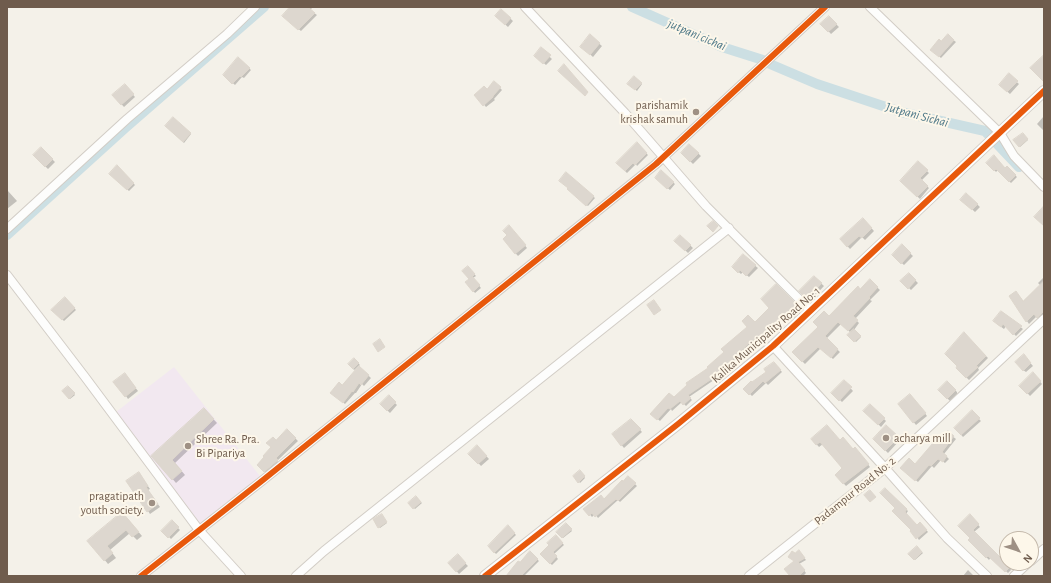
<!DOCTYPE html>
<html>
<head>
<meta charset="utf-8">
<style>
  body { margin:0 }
  #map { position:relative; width:1051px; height:583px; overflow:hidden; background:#f4f1e9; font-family:"Alegreya Sans",sans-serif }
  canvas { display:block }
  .frame { position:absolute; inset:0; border:8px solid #6f5c4d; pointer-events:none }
  .north { position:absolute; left:999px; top:531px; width:40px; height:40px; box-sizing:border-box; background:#fdf7ea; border:1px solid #c4b9ab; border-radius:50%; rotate:130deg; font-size:11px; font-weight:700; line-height:16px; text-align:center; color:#6f5c4d }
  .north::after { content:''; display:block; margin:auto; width:14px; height:18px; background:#9e9084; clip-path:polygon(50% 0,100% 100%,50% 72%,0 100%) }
</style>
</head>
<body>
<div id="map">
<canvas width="1051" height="583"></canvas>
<div class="frame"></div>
<div class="north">N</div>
</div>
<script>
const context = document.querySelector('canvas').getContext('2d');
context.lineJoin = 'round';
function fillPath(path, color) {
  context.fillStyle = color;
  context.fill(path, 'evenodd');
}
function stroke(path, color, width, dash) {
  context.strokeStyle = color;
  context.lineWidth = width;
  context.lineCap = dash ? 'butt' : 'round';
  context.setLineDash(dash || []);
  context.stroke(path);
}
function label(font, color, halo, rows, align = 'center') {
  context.font = font + ' "Alegreya Sans",sans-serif';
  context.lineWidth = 4;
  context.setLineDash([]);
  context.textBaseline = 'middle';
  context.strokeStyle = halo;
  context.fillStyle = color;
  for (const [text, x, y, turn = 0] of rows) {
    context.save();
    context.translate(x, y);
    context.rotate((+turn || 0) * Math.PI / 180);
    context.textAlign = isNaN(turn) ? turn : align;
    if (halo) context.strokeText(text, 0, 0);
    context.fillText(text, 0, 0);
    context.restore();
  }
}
fillPath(new Path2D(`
  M174,367L263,480L199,530L116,412Z`), '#f2e8f0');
fillPath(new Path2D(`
  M291,7H313L310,10L317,15L301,31L283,16Z
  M501,10L513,21L508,27L496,16Z
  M829,17L839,27L831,34L822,24Z
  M590,36L602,46L593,57L581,46Z
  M948,36L956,42L941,58L931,49L941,43Z
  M541,49L552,59L546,65L536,56Z
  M238,58L251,70L244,78L242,77L235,85L224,75Z
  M1009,75L1019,84L1010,94L1000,85Z
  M634,77L642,84L637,91L629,84Z
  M494,82L502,90L494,99L495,100L486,107L476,95L487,90Z
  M127,88L135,97L124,107L113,95Z
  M1044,116V131L1037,124Z
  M173,119L191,134L184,143L166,126Z
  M1023,134L1028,140L1020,147L1015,141Z
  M637,144L648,155L637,166L636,164L627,173L617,163Z
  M690,146L701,156L693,164L682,153Z
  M41,148L55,162L48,169L34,155Z
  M918,162L929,173L921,181L929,188L920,199L901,181Z
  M988,163L1006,169L1007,167L1017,177L1011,183L998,170L996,172Z
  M117,166L135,185L129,191L110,174Z
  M661,172L675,184L670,190L656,178Z
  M567,174L595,198L588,206L570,191Z
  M8,191L17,201L7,209V192Z
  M966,194L980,207L975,212L962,200Z
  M863,219L874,231L865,240L862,237L850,249L841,239Z
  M511,229L527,248L518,256L504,240Z
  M680,236L693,248L688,253L676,241Z
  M902,246L913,256L904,265L893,255Z
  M743,256L758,268L749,277L743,272L741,274L733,267Z
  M468,267L476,276L473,278L481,288L475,293L467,282L471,279Z
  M909,274L918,283L911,290L902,281Z
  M814,277L824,286L810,301L801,291Z
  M1043,278L1044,315L1040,319L1037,316L1029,324L1010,296L1016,292L1024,302L1041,286L1038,283Z
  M870,281L880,290L870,300L872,301L855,319L859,323L854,330L861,337L856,342L849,335L851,333L841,324L826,339L840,352L833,359L821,348L805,364L793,352Z
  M776,286L801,310L799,311L802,313L796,319L792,315L787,320L785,317L761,341L754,346L752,345L714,380L689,397L692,400L686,406L682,402L672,411L671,409L660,421L652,414L674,399L710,368L771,308Z
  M65,298L76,310L64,321L53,310Z
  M1002,312L1023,329L1016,336L1006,326L1004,329L997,324Z
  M964,334L988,358L978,368L979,370L969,380L957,368Z
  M1026,358L1033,366L1026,372L1023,370Z
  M354,359L360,365L354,370L349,364Z
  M776,365L782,372L768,385L766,383L752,396L745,389Z
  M359,367L371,378L364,386L362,384L356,393H355L345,404L334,395Z
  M1033,374L1042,384L1030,396L1021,386Z
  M127,377L138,391L128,399L126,396Z
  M844,381L853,391L842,402L833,393Z
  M947,382L957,392V394L950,401L939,390Z
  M68,387L75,395L70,399L63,391Z
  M389,397L397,405L390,413L381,404Z
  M913,398L927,416L916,425L899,404Z
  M870,405L886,421L881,427L865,411Z
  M204,409L217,423L175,463L185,475L176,483L153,456Z
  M972,412L981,421L963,437L956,429Z
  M631,420L642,432L624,448L613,434Z
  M886,427L900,440L888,453L874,439Z
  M287,430L298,441L277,461L280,463L267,474L258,465L276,441Z
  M948,433L956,439L944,454L949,459L945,463L941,460L934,468L932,466L918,482L902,468L915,465L942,441Z
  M812,439L840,441L857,451L870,467L846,486L836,475L844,469L823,444L819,447Z
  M477,446L489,459L481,466L470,454Z
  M580,471L585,478L580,483L574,476Z
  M141,476L150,489L148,490L160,507L150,514L128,481Z
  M628,477L637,486L620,502L618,500L598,518L595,514L592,517L585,509L605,500Z
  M885,489L908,511L906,514L917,526L922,525L928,532L919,540Z
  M416,497L422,503L415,509L409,503Z
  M382,516L387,523L380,528L379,527Z
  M970,516L980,527L974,532L1001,560L1002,559L1011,567L1010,568L1011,570L1008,573L991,557L989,560L970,540L972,539Z
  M126,517L142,536L137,540L130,533L110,550L116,558L108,564L89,541Z
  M172,522L180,530L171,539L163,531Z
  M566,524L572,531L563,538L557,532Z
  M508,526L516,535L496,554L489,546Z
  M556,536L564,545L554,554L558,559L552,565L541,554L550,545Z
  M917,547L923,553L915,560L909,554Z
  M799,551L806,560L799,564L806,573L803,576H791L795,561V554Z
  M530,553L539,561L524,576H513L520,563Z
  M458,556L468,566L459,574L450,563Z
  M968,570L974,576H963Z`), '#0003');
stroke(new Path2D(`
  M632,7L722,47L763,60
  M770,64L817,84L901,112L985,131L1019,167
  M7,235L125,128L264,7`), '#ccdfe3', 10);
const building = new Path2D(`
  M290,7H308L315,13L298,30L282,16Z
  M501,9L511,18L505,25L495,16Z
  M829,16L837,24L828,32L820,24Z
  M590,34L600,43L590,55L580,47Z
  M948,34L954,40L939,57L930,50L939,39L941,41Z
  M541,47L551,55L543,64L534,56Z
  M1044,55V82L1030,68Z
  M238,57L250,68L241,77L240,76L232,84L223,75Z
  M564,64L588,92L585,96L558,71Z
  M1009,73L1018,81L1007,92L999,85Z
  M634,76L642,83L635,90L627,84Z
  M494,81L501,87L493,96V97L483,106L474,95L484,86L487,89Z
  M125,84L134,94L121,105L112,95Z
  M173,117L191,133L183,142L165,126Z
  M1023,133L1028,139L1019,147L1013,140Z
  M637,142L647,153L635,165L633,163L625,171L616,163Z
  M689,144L699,153L690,162L681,153Z
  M41,147L53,159L45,167L33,155Z
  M994,155L1005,168L1007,166L1016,175L1009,182L996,169L994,171L986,163Z
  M918,161L928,170L920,178L928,186L917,197L900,181Z
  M117,165L134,183L127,190L109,174Z
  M661,170L674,182L667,189L655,178Z
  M566,172L594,196L586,206L567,189L568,188L559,181Z
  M966,193L978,204L972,210L960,200Z
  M1044,206V226L1034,217Z
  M863,218L872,228L862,238L859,236L847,247L840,239Z
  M713,221L718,226L713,232L707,226Z
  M509,225L526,245L515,254L503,239L507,235L503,231Z
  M680,235L691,245L685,251L674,241Z
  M902,244L911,253L901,264L892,255Z
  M743,254L756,265L746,276L740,270L738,273L732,267Z
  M468,266L475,274L471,278L472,276L480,285L473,292L465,282L469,279L462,271Z
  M909,273L916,280L908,289L900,281Z
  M814,276L822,283L807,299L799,291Z
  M870,279L878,287L869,297L870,298L853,316L858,320L848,331L838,322L825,336L838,349L831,358L818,347L802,362L792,352L818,327L813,322L824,311L829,316L858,286L860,289Z
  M1044,281V311L1037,318L1034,314L1026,322L1009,296L1016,291L1023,301Z
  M776,284L799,307L798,308L800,311L793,317L790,313L785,318L782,316L759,339L751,345L749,343L713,378L688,395L691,398L683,405L680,401L670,409L668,408L657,420L650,414L669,393L674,397L687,385L686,383L708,368L707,367L724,352L721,349L747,327L742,321L748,315L755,322L769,308L761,299Z
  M65,297L75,308L62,320L51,310Z
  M654,300L661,310L654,315L647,305Z
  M1001,311L1022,326L1013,335L1003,324L1001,327L993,321Z
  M854,329L861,336L854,342L847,335Z
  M964,332L986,356L976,366L978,367L966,378L956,368L957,366L945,354Z
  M380,339L385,347L378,352L373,344Z
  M1024,354L1031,363L1023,371L1015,362Z
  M354,358L359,363L353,369L348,364Z
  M774,362L781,370L765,383L763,381L749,395L743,389L751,381L752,382L766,372L764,369Z
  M359,366L369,375L361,385L359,383L353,392L352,391L343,403L330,393L339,382L342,385Z
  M1033,372L1041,381L1027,394L1019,386Z
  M125,373L136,388L125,397L113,382Z
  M844,380L852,387L839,401L831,393Z
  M947,381L956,390L947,399L938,390Z
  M68,386L75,393L69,399L62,391Z
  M910,394L926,413L913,423L898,404Z
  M389,395L396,402L387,411L380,404Z
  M870,404L885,418L878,425L863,411Z
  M204,408L214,419L172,460L182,471L172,480L151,456Z
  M972,410L980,418L961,435L954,428Z
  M631,419L641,429L621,446L612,434Z
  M827,425L840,440L843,437L853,449L855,447L869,464L843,484L835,475L842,468L820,442L816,445L811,439Z
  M886,425L899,437L885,451L873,439Z
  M287,429L296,438L276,458L278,460L264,472L257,465L264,457L263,456L271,447L266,443L273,437L276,440Z
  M948,431L954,436L942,452L947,456L943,462L938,459L931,466L929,465L915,481L900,468L909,458L915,464L933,443L931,442L937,435L942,440Z
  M477,445L487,456L478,464L468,454Z
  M580,470L585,476L578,483L573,476Z
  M139,472L148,486L146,487L158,504L147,512L126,481Z
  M628,476L636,483L618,501L616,499L595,517L592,513L589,516L583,509L601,495L604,499L622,480L623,481Z
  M885,488L907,509L905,512L917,525L920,522L927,530L916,539L910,531L911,530L892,511L895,508L880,493Z
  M870,490L876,497L870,502L864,495Z
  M416,496L421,502L413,509L408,503Z
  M122,512L139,532L132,537L126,530L107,546L113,553L104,561L87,541Z
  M382,514L387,522L378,528L373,519Z
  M970,514L979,524L973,530L1001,558L1002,557L1010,564L1009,566L1010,567L1005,572L988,556L986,558L968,540L970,538L958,526Z
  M172,520L179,527L168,538L161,531Z
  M566,523L572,529L562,538L556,532Z
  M508,525L515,533L494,553L488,546Z
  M556,535L563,543L553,552L557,556L550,564L540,554L549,545L547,543Z
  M917,546L922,552L914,560L908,554Z
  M799,550L805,558L798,562L805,570L799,576H790L784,569L794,561L788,557L792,551L795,553Z
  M530,551L538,559L521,576H506L518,561L520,562Z
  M458,554L466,563L456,572L448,563Z`);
fillPath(building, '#ddd7cf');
stroke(building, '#ddd6cc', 1);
const minor = new Path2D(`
  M525,7L625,113L706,206L811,311
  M870,7L1000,133L1014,156L1044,187
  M7,229L127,119L227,34L255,7
  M7,275L85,377L199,530L241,576
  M773,346L885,468L947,538L987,576
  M1031,561L1044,549
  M141,576L263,480L656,164L825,7
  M296,576L324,551L729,228
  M749,576L885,468L1044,319
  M1014,576L1028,563`);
const tertiary = new Path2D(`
  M485,576L678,424L773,346L1044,91`);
stroke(minor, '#d2cdc6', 10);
stroke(tertiary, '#d2cdc6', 12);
stroke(minor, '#fdfdfc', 8);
stroke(tertiary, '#fdfdfc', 10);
stroke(new Path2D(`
  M141,576L263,480L656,164L825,7
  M485,576L678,424L773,346L1044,91`), '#e8590c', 6);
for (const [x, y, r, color] of [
  [696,112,4,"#9e9084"],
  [886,438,4,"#9e9084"],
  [188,446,4,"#9e9084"],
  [152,503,4,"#9e9084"]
]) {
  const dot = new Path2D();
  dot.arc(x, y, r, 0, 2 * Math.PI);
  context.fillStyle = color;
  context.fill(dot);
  stroke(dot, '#fdf7ea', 1.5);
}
label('12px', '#6f5c4d', '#fdf7ea', [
  ["parishamik",688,105],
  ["krishak samuh",688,119],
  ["acharya mill",894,438,"left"],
  ["Shree Ra. Pra.",196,439,"left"],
  ["Bi Pipariya",196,453,"left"],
  ["pragatipath",144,496],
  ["youth society.",144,510]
], 'right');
label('12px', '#6f5c4d', '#fdf7ea', [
  ["Kalika Municipality Road No: 1",766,335,-41],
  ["Padampur Road No: 2",855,491,-39]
]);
label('italic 13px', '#4c7787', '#fdf7ea', [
  ["jutpani cichai",697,35,23],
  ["Jutpani Sichai",917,115,15]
]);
</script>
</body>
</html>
